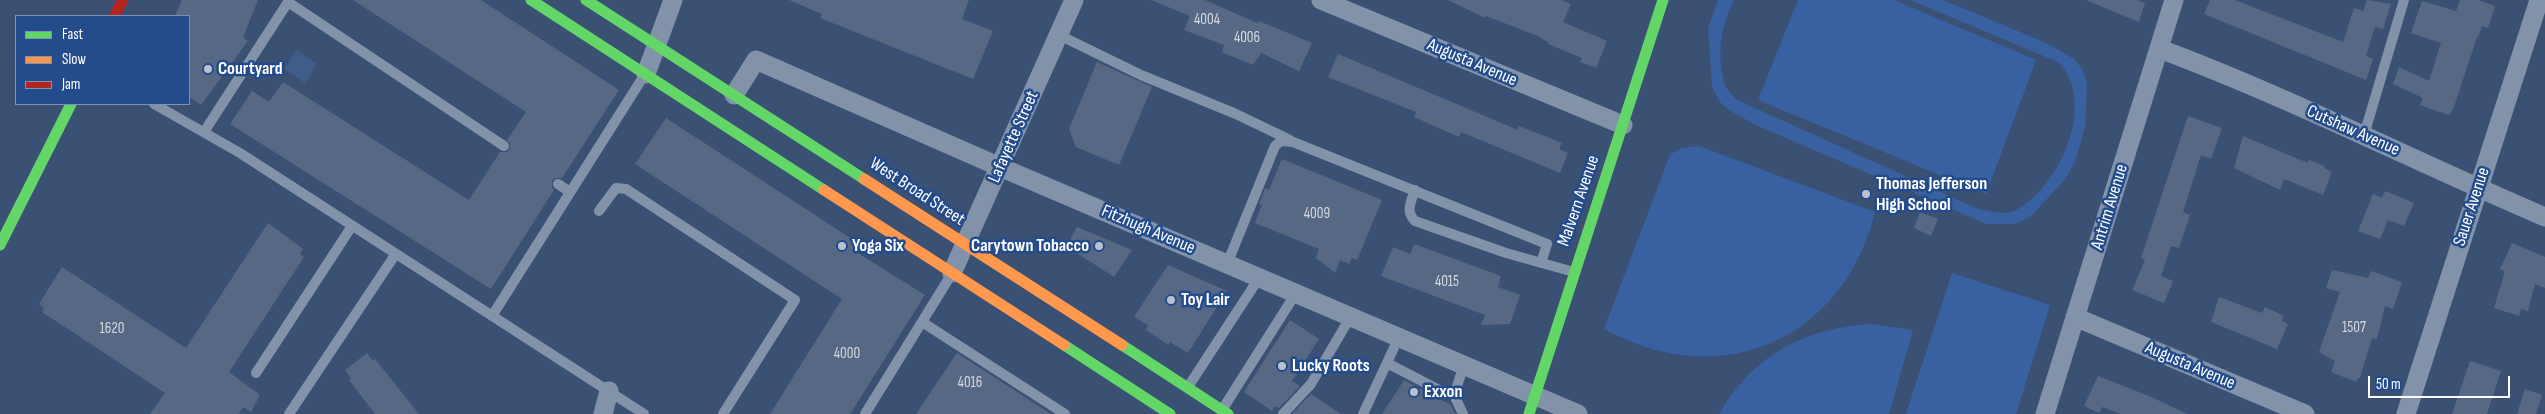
<!DOCTYPE html>
<html>
<head>
<meta charset="utf-8">
<style>
  body { margin:0 }
  #map { position:relative; width:2545px; height:414px; overflow:hidden; background:#3b5174; font-family:"Sofia Sans Condensed",sans-serif }
  canvas { display:block }
  .legend { position:absolute; left:15px; top:15px; width:175px; height:90px; box-sizing:border-box; background:#244b8b; border:1px solid #7c93b9; margin:0; padding:6px 9px; list-style:none; font-size:15px; color:#fff }
  .legend li { display:flex; align-items:center; gap:10px; height:25px }
  .legend b { width:25px; border:1px solid #7c93b9 }
  .scale { position:absolute; left:2368px; top:376px; width:142px; height:22px; box-sizing:border-box; border:2px solid #fff; border-top:0; padding-left:6px; font-size:15px; line-height:18px; white-space:nowrap; color:#fff; -webkit-text-stroke:4px #244b8b; paint-order:stroke }
</style>
</head>
<body>
<div id="map">
<canvas width="2545" height="414"></canvas>
<ul class="legend">
<li><b style="height:6px;background:#63d668"></b>Fast</li>
<li><b style="height:6px;background:#ff974d"></b>Slow</li>
<li><b style="height:6px;background:#b3261e"></b>Jam</li>
</ul>
<div class="scale">50 m</div>
</div>
<script>
const context = document.querySelector('canvas').getContext('2d');
context.lineJoin = 'round';
function fillPath(path, color) {
  context.fillStyle = color;
  context.fill(path, 'evenodd');
}
function stroke(path, color, width, dash) {
  context.strokeStyle = color;
  context.lineWidth = width;
  context.lineCap = dash ? 'butt' : 'round';
  context.setLineDash(dash || []);
  context.stroke(path);
}
function label(font, color, halo, rows, align = 'center') {
  context.font = font + ' "Sofia Sans Condensed",sans-serif';
  context.lineWidth = 5;
  context.setLineDash([]);
  context.textBaseline = 'middle';
  context.strokeStyle = halo;
  context.fillStyle = color;
  for (const [text, x, y, turn = 0] of rows) {
    context.save();
    context.translate(x, y);
    context.rotate((+turn || 0) * Math.PI / 180);
    context.textAlign = isNaN(turn) ? turn : align;
    if (halo) context.strokeText(text, 0, 0);
    context.fillText(text, 0, 0);
    context.restore();
  }
}
fillPath(new Path2D(`
  M1718,0H1734C1721,26 1716,56 1725,85C1727,90 1733,96 1737,100L1978,209C1990,211 2004,216 2016,210C2060,187 2098,101 2058,62L1910,0H1943L2044,42L2074,59L2082,69L2087,82L2085,127L2075,162L2066,178L2034,213L2021,222L2012,224H1987L1756,125L1729,110L1720,102L1712,86L1708,28Z
  M1798,0H1894L2036,60L1986,194L1758,100Z
  M1699,146L1875,212C1843,341 1720,393 1604,329L1670,155L1681,148Z
  M1952,273L2050,305L2016,414H1906Z
  M1871,324L1913,330L1889,414H1719C1753,355 1804,328 1871,324Z`), '#3961a1');
fillPath(new Path2D(`
  M296,50L317,64L305,83L284,69Z`), '#405c89');
fillPath(new Path2D(`
  M182,0H258L243,37L248,41L201,105L189,97V16H175Z
  M353,0H481L619,90L562,178H555L552,181V187L554,190L491,289L230,124L252,91L269,102L283,82L469,200L500,152H507L510,149V143L507,140L526,112Z
  M789,0H969L962,19L993,31L973,79L820,18L822,14Z
  M1151,0H1205L1257,23L1259,21L1312,43L1299,71L1261,53L1253,65L1222,52L1224,45L1184,30L1190,16Z
  M1448,0H1561L1571,4L1563,22L1607,41L1596,68L1580,62L1582,58L1548,44L1549,43L1538,36L1486,16L1485,18Z
  M2086,0H2137L2145,3L2139,22Z
  M2210,0H2235L2343,42L2354,8L2363,11L2367,0L2391,4L2383,29L2375,27L2366,56L2373,59L2366,80L2204,14Z
  M2460,0H2478L2495,6L2488,28L2482,26L2478,37H2477L2454,107L2449,115L2420,105L2423,98L2393,84L2399,67L2429,81L2441,43L2411,33L2422,1L2456,11Z
  M1338,54L1518,130L1519,126L1562,143L1559,149L1568,153L1560,173L1461,132L1459,137L1414,117L1416,112L1328,77Z
  M1097,62L1152,87L1119,165L1076,147L1069,129Z
  M2188,116L2222,128L2211,159L2201,155L2183,212L2190,215L2179,248L2171,246L2161,276L2173,281L2164,303L2132,290L2145,260L2141,258Z
  M666,118L858,243L853,250L925,295L850,414H770L842,299L635,164Z
  M2243,136L2308,163L2309,160L2325,166L2324,168L2332,172L2323,195L2284,179L2280,190L2234,168Z
  M1282,159L1382,200L1357,260L1352,258L1349,264L1340,260L1335,273L1316,258L1319,249L1255,223L1262,205L1259,204L1265,188L1269,190Z
  M2385,191L2414,203L2404,226L2388,220L2380,239L2358,231L2373,194L2382,198Z
  M1920,212L1938,219L1931,236L1914,228Z
  M268,223L303,249L300,254L304,257L229,372L260,395L251,412L243,407L239,414H150L165,393L42,312L44,308L39,304L62,267L186,348Z
  M1077,227L1132,250L1114,277L1066,246Z
  M2512,243L2545,257V288L2535,284L2528,311L2521,309L2519,316L2494,308L2505,271L2500,269Z
  M1414,244L1501,276L1498,287L1520,295L1510,324L1481,325L1485,315L1381,276L1393,247L1410,254Z
  M1168,265L1227,291L1188,353L1170,342L1168,345L1146,330L1148,325L1134,317Z
  M2332,270L2368,278L2371,271L2402,282L2393,309L2385,306L2377,339L2372,338L2360,378H2358L2356,382L2331,372L2335,361L2319,352L2340,292L2326,288Z
  M2219,297L2262,313L2265,307L2284,316L2282,321L2288,324L2277,349L2211,322Z
  M1290,320L1319,339L1292,381L1300,386L1279,408L1275,406L1272,411L1244,392Z
  M367,353L373,361L375,359L419,414H375L349,380L351,378L345,370Z
  M957,353L1051,414H916Z
  M2470,361L2501,371L2487,414H2452Z
  M2098,376L2149,396L2188,414H2121L2102,407L2099,413L2084,406Z
  M1404,380L1451,405L1455,414H1382Z
  M2525,389L2542,395L2536,414H2517Z
  M1311,394L1341,414H1292Z`), '#576884');
stroke(new Path2D(`
  M1059,35L1141,75L1236,114L1290,140
  M154,104L240,153L644,414
  M204,132L288,2L504,146
  M2364,135L2404,0
  M558,184L570,192
  M1415,190C1411,202 1405,211 1415,221L1506,253L1574,272
  M599,211L616,188L626,189L795,300L723,414
  M1227,264L1275,146L1281,141L1293,142L1547,244L1541,263
  M492,316L645,74
  M922,322L1065,414
  M1387,363L1441,391L1454,395
  M256,373L352,226
  M1188,387L1259,278
  M1222,410L1296,293
  M289,414L395,255
  M865,414L951,275
  M1283,414L1311,384L1351,316
  M1363,414L1399,337
  M1463,414L1454,395L1464,365`), '#8292a8', 10);
stroke(new Path2D(`
  M1321,0L1623,125
  M2160,49C2291,98 2416,162 2545,217
  M646,74L673,0
  M734,95L756,60L1000,167L1578,414
  M952,273L1074,0
  M2075,317L2305,414
  M603,414L609,391
  M2045,414L2174,0
  M2406,414L2539,0`), '#8292a8', 19);
stroke(new Path2D(`
  M531,0L824,190
  M586,0L864,179
  M0,245L71,104
  M1064,345L1170,414
  M1122,345L1228,414
  M1529,414L1663,0`), '#63d668', 11);
stroke(new Path2D(`
  M864,179L1122,345
  M824,190L1064,345`), '#ff974d', 11);
stroke(new Path2D(`
  M114,16L123,0`), '#b3261e', 11);
for (const [x, y, r, color] of [
  [208,69,5,"#bac2ce"],
  [1866,194,5,"#bac2ce"],
  [842,246,5,"#bac2ce"],
  [1099,246,5,"#bac2ce"],
  [1171,300,5,"#bac2ce"],
  [1282,366,5,"#bac2ce"],
  [1414,392,5,"#bac2ce"]
]) {
  const dot = new Path2D();
  dot.arc(x, y, r, 0, 2 * Math.PI);
  context.fillStyle = color;
  context.fill(dot);
  stroke(dot, '#244b8b', 2);
}
label('15px', '#d5d9e0', null, [
  ["4004",1207,20],
  ["4006",1247,38],
  ["4009",1317,214],
  ["4015",1447,282],
  ["1507",2354,328],
  ["1620",112,329],
  ["4000",847,354],
  ["4016",970,383]
]);
label('18px', '#fff', '#244b8b', [
  ["Augusta Avenue",1472,63,23],
  ["Cutshaw Avenue",2353,131,24],
  ["Lafayette Street",1014,137,-66],
  ["West Broad Street",917,192,33],
  ["Malvern Avenue",1579,201,-71],
  ["Antrim Avenue",2110,207,-73],
  ["Sauer Avenue",2472,207,-72],
  ["Fitzhugh Avenue",1148,230,23],
  ["Augusta Avenue",2190,366,23]
]);
label('bold 18px', '#fff', '#244b8b', [
  ["Courtyard",218,69],
  ["Thomas Jefferson",1876,184],
  ["High School",1876,205],
  ["Yoga Six",852,246],
  ["Carytown Tobacco",1089,246,"right"],
  ["Toy Lair",1181,300],
  ["Lucky Roots",1292,366],
  ["Exxon",1424,392]
], 'left');
</script>
</body>
</html>
